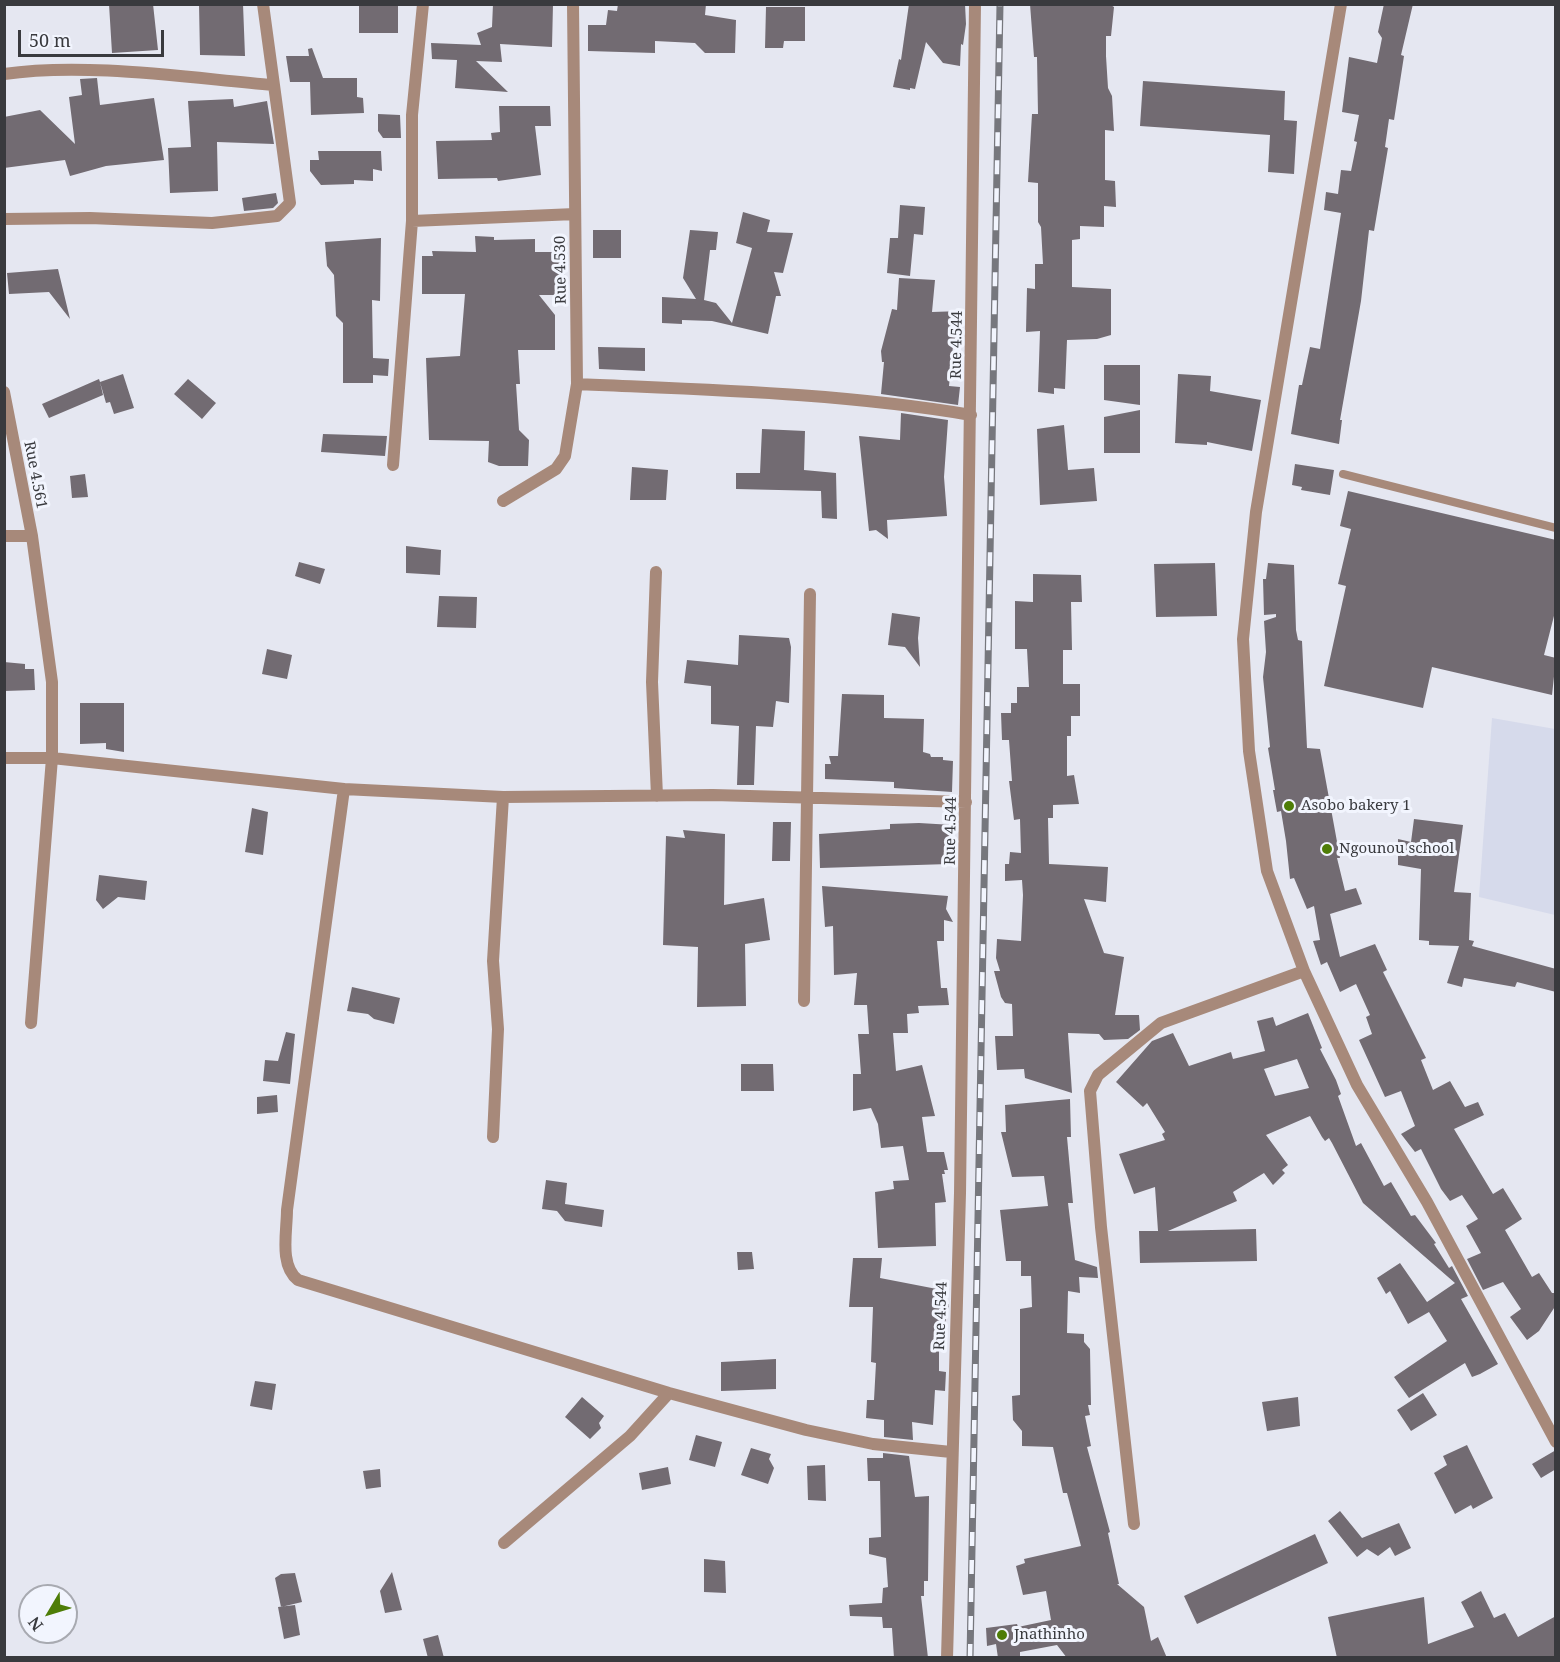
<!DOCTYPE html>
<html>
<head>
<meta charset="utf-8">
<style>
  body { margin:0 }
  #map { position:relative; width:1560px; height:1662px; overflow:hidden; background:#e5e7f1; font-family:"Noto Serif",serif }
  canvas { display:block }
  .frame { position:absolute; inset:0; border:6px solid #393a3e; pointer-events:none }
  .north { position:absolute; left:18px; top:1584px; width:60px; height:60px; box-sizing:border-box; background:#f2f5fe; border:2px solid #a8aab1; border-radius:50%; rotate:232deg; font-size:16px; font-weight:700; line-height:24px; text-align:center; color:#393a3e }
  .north::after { content:''; display:block; margin:auto; width:21px; height:27px; background:#4e7d07; clip-path:polygon(50% 0,100% 100%,50% 72%,0 100%) }
  .scale { position:absolute; left:18px; top:30px; width:146px; height:27px; box-sizing:border-box; border:3px solid #393a3e; border-top:0; padding-left:8px; font-size:18px; line-height:21px; white-space:nowrap; color:#393a3e; -webkit-text-stroke:4px #f2f5fe; paint-order:stroke }
</style>
</head>
<body>
<div id="map">
<canvas width="1560" height="1662"></canvas>
<div class="frame"></div>
<div class="north">N</div>
<div class="scale">50 m</div>
</div>
<script>
const context = document.querySelector('canvas').getContext('2d');
context.lineJoin = 'round';
function fillPath(path, color) {
  context.fillStyle = color;
  context.fill(path, 'evenodd');
}
function stroke(path, color, width, dash) {
  context.strokeStyle = color;
  context.lineWidth = width;
  context.lineCap = dash ? 'butt' : 'round';
  context.setLineDash(dash || []);
  context.stroke(path);
}
function label(font, color, halo, rows, align = 'center') {
  context.font = font + ' "Noto Serif",serif';
  context.lineWidth = 6;
  context.setLineDash([]);
  context.textBaseline = 'middle';
  context.strokeStyle = halo;
  context.fillStyle = color;
  for (const [text, x, y, turn = 0] of rows) {
    context.save();
    context.translate(x, y);
    context.rotate((+turn || 0) * Math.PI / 180);
    context.textAlign = isNaN(turn) ? turn : align;
    if (halo) context.strokeText(text, 0, 0);
    context.fillText(text, 0, 0);
    context.restore();
  }
}
fillPath(new Path2D(`
  M1492,718L1555,729V915L1479,897Z`), '#d6daeb');
fillPath(new Path2D(`
  M109,4H153L158,50L112,53Z
  M199,4H243L245,56L200,55Z
  M359,4H398V33H359Z
  M493,4H553L552,47L500,44L502,62L476,61L508,92L455,88L457,60L432,59L431,43L481,45L477,33L492,27Z
  M618,4H706L705,15L736,20L735,53H705L695,43L655,41V53L588,51V25H606L608,10L617,11Z
  M909,4H965L966,24L963,45L961,44L960,66L943,63L926,42L915,89L910,88V90L893,87L899,59L901,60Z
  M1030,4H1109L1114,7L1111,36H1106V56L1108,88L1112,96L1114,131L1105,130V180L1115,181L1116,207L1104,206V227L1080,226V239L1072,240V287L1111,289V335L1097,339L1067,340L1065,389L1054,388V394L1038,392L1040,331L1026,332L1027,288L1035,289V264H1043L1041,227L1038,222V183L1028,182L1032,114H1038L1037,57H1034Z
  M1384,4H1413L1401,55L1404,56L1394,120L1389,119L1385,147L1388,148L1374,231L1369,230L1361,301L1340,420H1342L1339,444L1291,434L1299,385H1302L1310,347L1320,349L1341,213L1324,210L1326,192L1338,194L1341,170L1351,171L1357,142L1354,141L1359,115L1342,112L1349,57L1377,63L1382,38L1378,32Z
  M766,7H805V41H784L783,48H765Z
  M312,48L323,78H357V97L363,98L364,113L311,115L310,82H290L286,56H309L308,49Z
  M97,78L100,105L154,98L164,160L106,166L70,176L65,160L4,168V117L40,110L75,144L69,97L82,95L80,79Z
  M1143,81L1285,91L1284,120L1297,121L1294,174L1268,172L1270,135L1140,126Z
  M233,99L234,107L267,101L274,144L217,142L218,191L170,193L168,148L191,147L188,101Z
  M499,106H550L551,126H535L541,175L498,181L497,178L438,179L436,141L492,140L491,133L500,132Z
  M378,114L400,115L401,138H383L378,131Z
  M318,151H381L382,171L373,169V181L354,180V184L321,185L310,171V160H319Z
  M276,193L278,203L273,208L244,211L242,198Z
  M900,205L925,207L923,235L914,234L910,276L887,273L890,238H898Z
  M743,212L770,220L767,232L793,233L783,273L774,272L781,296H776L768,334L712,321L682,320V324L662,323V297L696,299L683,278L690,230L718,232L716,250H710L704,300L716,303L732,323L752,248L736,243Z
  M593,230H621V258H593Z
  M475,236L494,237V240L535,239V252H565V295H539L555,315V350H518L520,384H516L519,430L529,440L528,466H499L488,462L489,441L429,440L426,358L460,356L465,294H422V256H433L432,251L476,252Z
  M381,238L380,301L372,300L373,358L389,359L388,376L373,375V383H343V323L336,316L334,275L327,266L325,242Z
  M58,269L70,319L49,292L9,294L7,273Z
  M899,278L935,280L932,312L962,311L963,327L956,330L957,346H953L949,386L960,387L958,405L881,394L884,362H882L881,351L892,309L897,310Z
  M598,347L645,348V371L599,369Z
  M1104,365H1140V405L1104,400Z
  M123,374L134,408L114,414L110,402L106,403L100,382L103,395L49,418L42,404L99,379L100,382Z
  M1178,374L1211,376L1210,391L1261,400L1252,451L1207,442V445L1175,443Z
  M188,379L216,403L202,419L174,394Z
  M1140,410V453H1104V417Z
  M901,413L948,420L944,477L947,516L887,520L888,539L876,530L869,531L859,436L900,440Z
  M1064,425L1068,470L1094,468L1097,501L1040,505L1037,429Z
  M762,429L805,431L804,470L836,473L837,519L822,518L821,491L736,489V473H760Z
  M323,434L387,436L385,456L321,452Z
  M1295,464L1334,470L1330,495L1301,490L1302,487L1292,485Z
  M632,467L668,470L666,500H630Z
  M85,474L88,497L72,498L70,476Z
  M1348,491L1556,540V608L1544,655L1556,658L1552,695L1432,667L1423,708L1324,686L1346,586L1338,584L1351,529L1340,526Z
  M406,546L441,550L440,575L406,573Z
  M299,562L325,569L320,584L295,576Z
  M1215,563L1217,616L1156,617L1154,564Z
  M1268,563L1294,565L1296,630L1298,640L1302,641L1307,748L1320,749L1340,858H1337L1345,891L1356,888L1362,904L1330,914L1340,957L1375,944L1387,970L1383,972L1426,1058L1421,1060L1433,1090L1450,1081L1465,1107L1478,1102L1484,1115L1454,1129L1493,1194L1503,1188L1522,1219L1505,1230L1532,1277L1539,1273L1552,1293H1556V1305L1539,1331L1527,1340L1510,1317L1521,1309L1503,1282L1483,1290L1467,1259L1481,1253L1466,1226L1478,1219L1462,1195L1450,1201L1441,1189L1421,1149L1415,1152L1401,1134L1415,1126L1401,1091L1385,1097L1359,1040L1372,1034L1366,1017L1370,1015L1356,984L1340,992L1327,962L1321,965L1313,941L1320,940L1314,906L1307,909L1294,878L1290,879L1286,841L1281,811L1277,812L1273,790H1275L1268,748L1270,747L1263,677L1266,652L1264,621L1276,617V614L1264,615L1263,579H1266Z
  M1033,574L1081,575L1082,602H1071L1072,650H1063V684H1080V716H1071V736H1067V776L1074,775L1079,804L1053,805V818H1048L1049,864L1108,867L1106,902L1084,899L1104,953L1124,957L1115,1015H1139L1140,1030L1128,1039L1104,1040L1099,1034L1068,1033L1072,1093L1025,1078L1024,1069L997,1070L995,1036H1013L1012,1004L1005,1003L1001,997L994,971H1000L996,958L997,939L1021,941L1023,895L1022,880L1005,881V864H1009L1010,852L1021,853L1020,819L1014,820L1009,781H1012L1009,740H1002L1001,713H1011V703H1017V687H1029L1027,649H1015V601L1033,602Z
  M439,596L477,597L476,628L437,627Z
  M892,613L920,617L918,638L920,667L905,647L888,645Z
  M739,635L789,638L791,647L789,703L776,701L773,727L756,726L754,785H737L739,726L711,724V686L684,683L687,660L738,665Z
  M267,649L292,655L287,679L262,674Z
  M4,662L25,664V669H34L35,690L4,691Z
  M842,694L884,695V718L924,719L923,752L930,754L931,757H943V760L953,761L952,792L894,788V782L825,779V764H831L829,756H838Z
  M80,703H124V752L106,749V743L80,744Z
  M252,808L268,812L263,855L245,852Z
  M1414,819L1463,825L1454,892L1471,893L1469,940L1474,941L1472,946L1556,969V992L1517,982L1515,987L1464,978L1462,987L1447,983L1459,946L1429,945V941L1419,940L1421,869L1398,865V839L1411,842Z
  M773,822H791L790,861H772Z
  M919,823L953,825V840L948,841L949,864L820,868L819,834L890,829V824Z
  M683,830L725,834L724,905L764,898L770,940L745,944L746,1006L697,1007L698,947L663,945L666,836L685,838Z
  M99,875L147,881L145,900L118,897L103,909L96,900Z
  M822,886L948,896L946,909L953,922L944,920V941H937L941,988H947L949,1005L918,1006L919,1013L907,1014L908,1033H893L896,1071L922,1065L935,1116L922,1117L927,1152H944L948,1170H944L945,1174H942L946,1202L935,1203L936,1246L878,1248L875,1192L894,1189L893,1181L909,1180L903,1146L881,1148L878,1124L871,1108L853,1111V1074H861L858,1034H869L867,1005H854L857,973L834,975L833,926L825,927Z
  M352,987L400,998L394,1024L374,1019L368,1014L347,1011Z
  M1308,1013L1322,1048L1320,1049L1336,1080L1341,1094L1338,1096L1356,1146L1361,1143L1384,1186L1391,1182L1411,1216L1415,1215L1436,1243L1434,1244L1449,1268L1452,1266L1468,1296L1461,1299L1498,1364L1480,1374L1472,1377L1465,1363L1409,1398L1394,1377L1447,1341L1429,1312L1408,1324L1390,1291L1386,1294L1377,1278L1400,1263L1427,1302L1455,1283L1363,1203L1332,1143L1329,1138L1325,1141L1322,1137L1310,1116L1266,1135L1288,1165L1282,1170L1285,1173L1273,1185L1264,1173L1233,1192L1237,1201L1168,1231L1256,1229L1257,1261L1140,1263L1139,1231H1158L1155,1187L1134,1194L1119,1154L1165,1140L1162,1134L1165,1132L1147,1103L1143,1107L1116,1082L1152,1041L1173,1033L1189,1066L1231,1052L1233,1059L1265,1051L1257,1021L1273,1017L1276,1026ZM1297,1059L1309,1088L1275,1096L1264,1069Z
  M286,1032L295,1034L290,1084L263,1081L265,1060L278,1061Z
  M741,1064H773L774,1091H741Z
  M277,1095L278,1112L257,1114V1097Z
  M1070,1099L1071,1137H1067L1073,1203H1068L1075,1260L1097,1267L1098,1278L1079,1277L1080,1293L1068,1291L1067,1333L1084,1334V1342L1090,1349L1091,1405H1088L1090,1415L1085,1416L1091,1446L1087,1447L1110,1532L1108,1533L1119,1584H1117L1144,1607L1151,1641L1158,1637L1167,1658H1067L1057,1645L1020,1652V1658H998L996,1644L987,1646L986,1628L1017,1624L1018,1627L1051,1620L1046,1591L1023,1595L1016,1566L1025,1563L1024,1559L1081,1546L1067,1493H1063L1053,1447L1022,1446V1431L1013,1420L1012,1396L1020,1395V1309L1032,1307L1031,1276H1021V1261H1006L1000,1210L1048,1206L1044,1176L1012,1177L1001,1132H1006L1005,1105Z
  M546,1180L567,1183L565,1204L604,1210L602,1227L565,1221L557,1211L542,1209Z
  M737,1252H752L754,1269L738,1270Z
  M853,1258H882L880,1278L942,1290L941,1303L949,1304L945,1324L939,1323V1371L946,1372L945,1391L935,1390L933,1425L912,1422L913,1440L884,1437V1420L866,1418L867,1400H874L876,1363L871,1362L873,1307H849Z
  M776,1359V1389L721,1391V1362Z
  M255,1381L276,1384L272,1410L250,1406Z
  M1423,1393L1437,1415L1411,1431L1397,1410Z
  M582,1397L604,1416L599,1423L601,1428L590,1439L565,1417Z
  M1298,1397L1300,1426L1267,1431L1262,1402Z
  M696,1435L722,1442L715,1467L689,1460Z
  M1467,1445L1493,1498L1473,1509L1471,1505L1455,1514L1434,1473L1447,1465L1443,1456Z
  M751,1448L771,1454L769,1459L774,1468L768,1484L741,1475Z
  M1556,1450V1469L1541,1478L1532,1464Z
  M883,1453L909,1456L915,1497L929,1496L928,1581H924V1596H921L928,1658H894L892,1628H883L882,1617L850,1616L849,1605L882,1603L883,1588L888,1587L886,1558L869,1554V1538L881,1537L880,1481H868L867,1458H883Z
  M825,1465L826,1501L808,1500L807,1466Z
  M668,1467L671,1484L642,1490L639,1473Z
  M380,1469L381,1487L366,1489L363,1471Z
  M1340,1511L1362,1538L1399,1523L1411,1548L1395,1556L1390,1547L1378,1556L1367,1549L1357,1557L1328,1521Z
  M1315,1534L1328,1563L1197,1624L1184,1596Z
  M704,1559L725,1561L726,1593L704,1592Z
  M392,1572L402,1610L385,1613L380,1591Z
  M295,1573L302,1602L281,1607L275,1578L281,1574Z
  M1481,1591L1494,1618L1505,1613L1518,1637L1556,1616V1658H1337L1328,1617L1424,1597L1428,1644L1474,1627L1461,1602Z
  M295,1605L300,1635L284,1639L278,1607Z
  M438,1635L444,1658H428L423,1639Z`), '#726b72');
stroke(new Path2D(`
  M1343,474L1556,528`), '#a7897a', 8);
stroke(new Path2D(`
  M1341,4L1256,512L1243,639L1249,751L1267,871L1304,971L1357,1085L1427,1202L1556,1442
  M4,74C86,62 189,78 273,85
  M4,219L90,218L212,223L277,216L290,203L263,4
  M412,221L575,214
  M577,384C709,390 841,393 971,415
  M4,392L32,536H4
  M393,465L412,221V115L423,4
  M503,501L556,469L565,456L577,384L573,4
  M656,572L652,682L657,796
  M4,758H52L344,789L503,797L713,795L966,802
  M344,789L287,1210C287,1232 279,1265 298,1280L669,1393L806,1430L873,1444L951,1452
  M804,1001L810,594
  M31,1023L52,758V682L32,536
  M493,1137L498,1029L493,961L503,797
  M1134,1524L1101,1227L1090,1091L1098,1075L1161,1023L1304,971
  M504,1543L630,1436L669,1393
  M947,1658L960,1193L975,4`), '#a7897a', 12);
const rail = new Path2D(`
  M970,1658L1000,4`);
stroke(rail, '#76777d', 7);
stroke(rail, '#f2f5fe', 4.5, [14]);
for (const [x, y, r, color] of [
  [1289,806,6,"#4e7d07"],
  [1327,849,6,"#4e7d07"],
  [1002,1635,6,"#4e7d07"]
]) {
  const dot = new Path2D();
  dot.arc(x, y, r, 0, 2 * Math.PI);
  context.fillStyle = color;
  context.fill(dot);
  stroke(dot, '#f2f5fe', 2);
}
label('15px', '#393a3e', '#f2f5fe', [
  ["Rue 4.530",561,270,-91],
  ["Rue 4.544",957,345,-89],
  ["Rue 4.561",35,475,79],
  ["Rue 4.544",951,831,-89],
  ["Rue 4.544",941,1316,-88]
]);
label('15px', '#393a3e', '#f2f5fe', [
  ["Asobo bakery 1",1301,806],
  ["Ngounou school",1339,849],
  ["Jnathinho",1014,1635]
], 'left');
</script>
</body>
</html>
